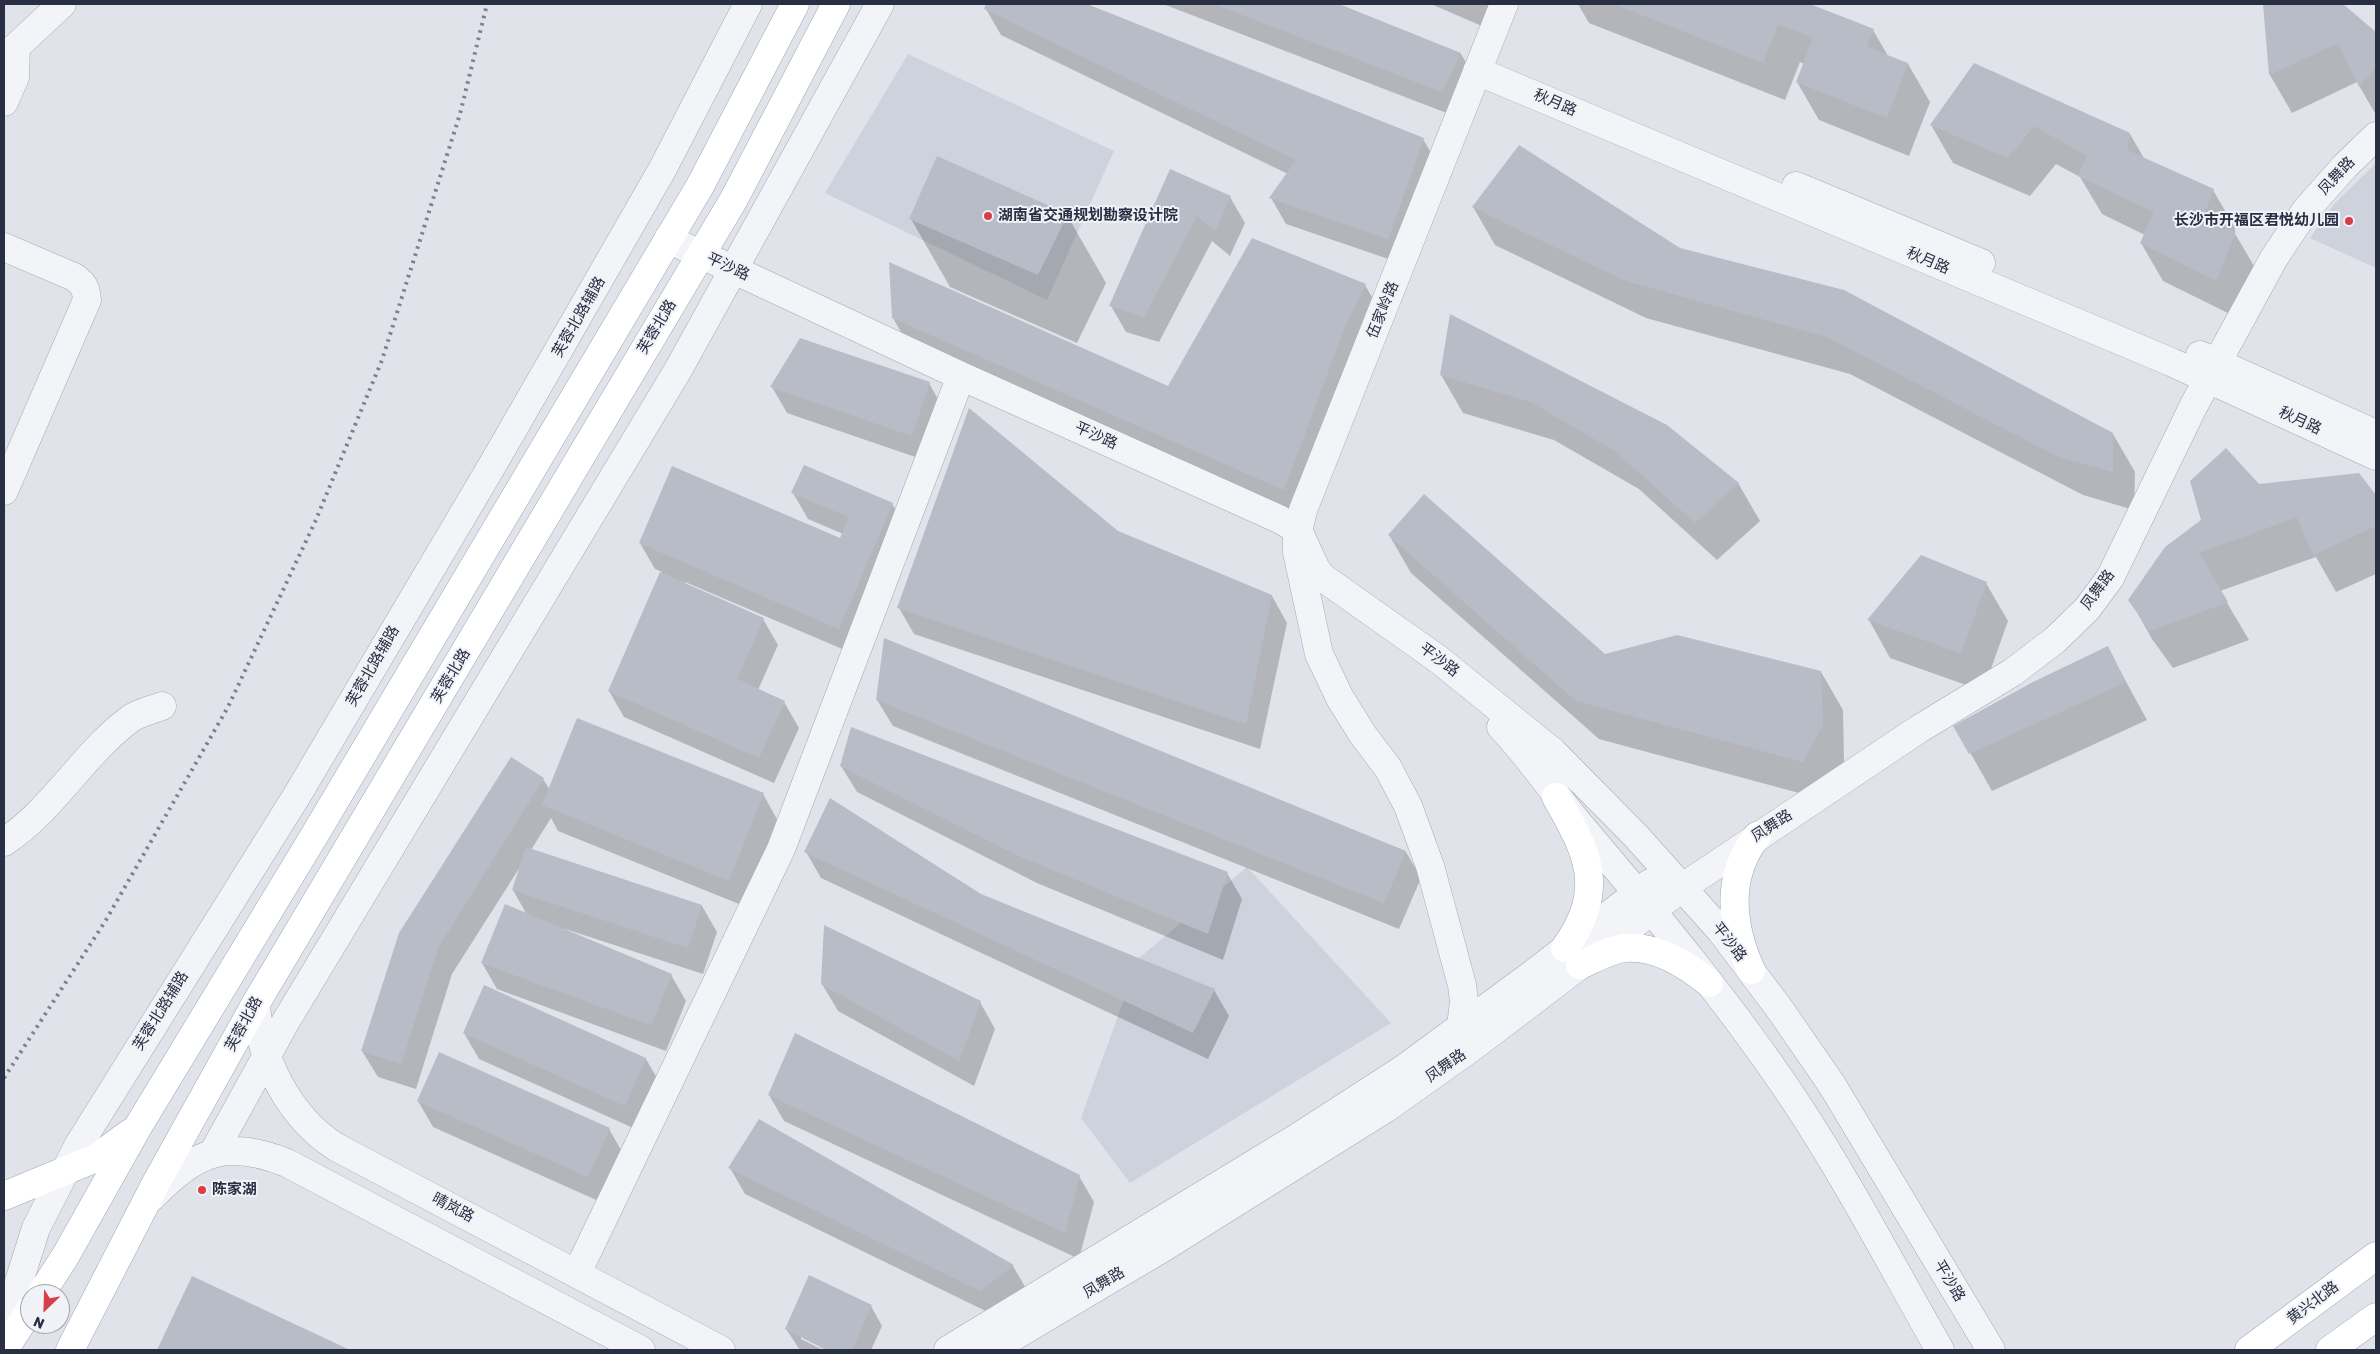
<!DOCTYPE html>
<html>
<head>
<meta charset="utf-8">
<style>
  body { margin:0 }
  #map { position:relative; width:2380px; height:1354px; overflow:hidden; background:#e0e3ea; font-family:Rubik,sans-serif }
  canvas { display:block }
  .frame { position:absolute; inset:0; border:5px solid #282f42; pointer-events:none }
  .north { position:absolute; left:20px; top:1284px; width:50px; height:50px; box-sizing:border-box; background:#f0f2f7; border:1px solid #a0a4af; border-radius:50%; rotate:204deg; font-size:14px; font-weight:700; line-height:20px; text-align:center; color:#282f42 }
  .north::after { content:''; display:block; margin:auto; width:18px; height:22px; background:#d63e48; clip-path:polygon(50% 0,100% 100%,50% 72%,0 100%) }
</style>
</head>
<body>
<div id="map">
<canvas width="2380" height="1354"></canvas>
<div class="frame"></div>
<div class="north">N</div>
</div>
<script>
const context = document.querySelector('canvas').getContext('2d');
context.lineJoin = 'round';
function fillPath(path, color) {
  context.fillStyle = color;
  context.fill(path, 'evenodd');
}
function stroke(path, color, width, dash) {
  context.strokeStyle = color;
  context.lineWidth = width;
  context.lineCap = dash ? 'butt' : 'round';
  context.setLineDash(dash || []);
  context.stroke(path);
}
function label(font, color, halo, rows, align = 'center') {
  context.font = font + ' Rubik,"Noto Sans SC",sans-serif';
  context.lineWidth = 4;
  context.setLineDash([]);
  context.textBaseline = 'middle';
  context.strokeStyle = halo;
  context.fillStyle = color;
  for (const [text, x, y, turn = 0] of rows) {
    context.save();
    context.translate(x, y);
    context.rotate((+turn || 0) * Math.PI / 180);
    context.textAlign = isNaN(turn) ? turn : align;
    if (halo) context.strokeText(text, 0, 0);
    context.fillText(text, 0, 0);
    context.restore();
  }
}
fillPath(new Path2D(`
  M908,54L1114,151L1047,300L825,193Z
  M2376,163V268L2310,238L2334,204Z
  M1247,867L1391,1023L1130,1183L1081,1118L1139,958Z`), '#ced2dc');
fillPath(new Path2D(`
  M987,4H1083L1423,139L1438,165L1403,264L1286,224L1271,198L1288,174L1001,35L986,9Z
  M1163,4H1336L1461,54L1476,80L1457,117Z
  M1431,4H1496L1484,27Z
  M1578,4H1807L1873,30L1888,56L1908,64L1930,102L1909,156L1819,120L1797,82L1804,64L1800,62L1785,100L1589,23Z
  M2265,4H2341L2376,34V115L2357,82L2292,113L2270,75Z
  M1975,65L2130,134L2145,160L2213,190L2235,228L2234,232L2257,271L2238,318L2163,281L2141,243L2145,235L2102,214L2080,177L2056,164L2030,196L1953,163L1931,125Z
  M1171,171L1230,197L1245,223L1230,256L1212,241L1159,342L1126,332L1111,306Z
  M1473,207L1679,250L2113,434L2135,472L2134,510L2083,495L1850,374L1646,318L1495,245Z
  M1067,215L1106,283L1077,343L950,287L911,219Z
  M1365,285L1380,311L1299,516L908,344L893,318L1169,388Z
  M1451,316L1738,483L1760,521L1717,560L1639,489L1554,440L1463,413L1441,375Z
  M929,383L944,410L927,461L787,413L772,387Z
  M2358,475L2376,496V574L2336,592L2316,557L2220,591L2249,640L2173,668L2152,639L2130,600L2259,485Z
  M793,493L892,504L907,530L854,654L685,582L684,584L763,619L778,645L758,690L784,702L799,728L774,783L624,717L609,691L662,572L655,569L640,543L841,539L843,534L808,519Z
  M1118,532L1272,596L1287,623L1260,749L914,634L899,608Z
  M1389,535L1605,656L1821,672L1843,710L1844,764L1825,800L1599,739L1411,573Z
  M1986,583L2008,621L1983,691L1890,658L1869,620Z
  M885,640L1406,852L1421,878L1399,929L893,726L877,700Z
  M2107,647L2147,720L1992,791L1955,726Z
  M511,759L543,779L550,790L763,794L778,821L744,906L558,831L551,818L531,850L702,906L717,932L703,974L565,929V931L671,975L686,1001L666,1051L497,989L482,963L527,915L513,890L520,867L452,974L416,1089L378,1077L362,1051Z
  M841,766L1227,873L1242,899L1223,960L1037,883L857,792Z
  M806,852L980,895L1214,990L1229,1016L1208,1059L821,878Z
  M822,984L980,1002L995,1029L974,1086L838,1011Z
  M484,987L646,1059L661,1085L640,1131L479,1059L464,1033Z
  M769,1095L1079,1176L1094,1202L1079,1259L784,1121Z
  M418,1101L609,1129L624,1155L603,1203L433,1127Z
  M730,1168L1013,1266L1028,1292L996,1316L745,1194Z
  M192,1278L347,1350H159Z
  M871,1306L882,1326L871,1350H829L801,1336V1339L823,1350H800L786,1329Z`), '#0003');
fillPath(new Path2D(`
  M986,4H1087L1424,138L1388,239L1269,198L1296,160L984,9Z
  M1214,4H1339L1461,53L1442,92Z
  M1614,4H1810L1874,29L1867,47L1908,63L1887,118L1796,82L1813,38L1778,24L1763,63Z
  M2263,4H2343L2376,32V67L2359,87L2338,43L2269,75Z
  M1974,63L2130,133L2127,150L2214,189L2200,224L2236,231L2216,281L2140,243L2154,212L2078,176L2087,156L2034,126L2008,158L1930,125Z
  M1519,145L1680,248L1844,290L2113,433V472L2059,457L1827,337L1623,280L1472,207Z
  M937,156L1068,214L1038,275L909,219Z
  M1170,169L1231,196L1215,231L1197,216L1144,317L1109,306Z
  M1252,238L1366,284L1345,326L1284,490L892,318L889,262L1168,386Z
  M1450,314L1667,425L1739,483L1695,523L1615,451L1531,402L1440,375Z
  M800,338L930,382L912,436L770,387Z
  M969,408L1118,531L1272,595L1246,724L897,608Z
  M2226,448L2259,484L2359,473L2376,495V526L2313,555L2297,517L2199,553L2228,602L2150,631L2128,600L2165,547L2201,520L2190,481Z
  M804,465L893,503L839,629L639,543L672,466L840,538L849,517L791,493Z
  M1424,494L1605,654L1677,635L1821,671L1823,725L1803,762L1576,701L1388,535Z
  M1921,555L1987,582L1961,653L1867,620Z
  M660,572L764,618L737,679L785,701L759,758L608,691Z
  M884,638L1406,851L1384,903L876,700Z
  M2108,646L2126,682L1969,754L1953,726L2031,683Z
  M577,718L764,793L729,881L542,805Z
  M851,727L1228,872L1208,934L1021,857L840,766Z
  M511,757L544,778L438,948L401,1064L361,1051L399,933Z
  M830,798L981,894L1215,989L1193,1033L804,852Z
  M526,847L702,905L688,948L512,890Z
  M505,904L672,974L651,1025L481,963Z
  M824,925L981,1001L959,1061L821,984Z
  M484,985L646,1058L625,1106L463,1033Z
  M795,1033L1080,1175L1065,1233L768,1095Z
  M439,1052L610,1128L588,1177L417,1101Z
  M759,1119L1014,1265L980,1291L728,1168Z
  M809,1275L872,1305L852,1350H826L785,1329Z
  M192,1276L350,1350H157Z`), '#b7bcc7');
const minor = new Path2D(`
  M4,58L62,4
  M1477,71L2171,362L2376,456
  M4,102L15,77L16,47
  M1796,186L1981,263
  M668,239L961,376L1279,519L1298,530L1316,569L1322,577L1438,659L1553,752L1635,835L1721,931L1781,1011L1832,1085L1991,1350
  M4,247L74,277C84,284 86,288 87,300L4,491
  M2200,355L2376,434
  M1501,727C1532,759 1556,797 1585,831C1658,917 1730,1004 1793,1098C1847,1179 1892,1266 1940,1350
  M4,842C53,810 83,754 130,719C138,713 152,710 162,706
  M256,1003C259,1058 289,1117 336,1147L721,1350
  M1461,1027L1464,1001L1462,985L1430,866L1408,806L1388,768L1363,735L1340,698L1319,654L1297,552V536L1303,510L1504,4
  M213,1153L286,1021L678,370L880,4
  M152,1197C196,1151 226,1139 287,1163L641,1350
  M577,1273L781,849L961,376
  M4,1329L36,1228L78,1146L296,797L493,464L662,170L748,4
  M948,1350L1295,1139L1402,1070L1530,976L1650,883
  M991,1350L1166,1246L1385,1109L1471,1048L1683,887L1919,729L2013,672L2055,640L2087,609L2110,578L2194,405L2274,258L2306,210L2345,166L2376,136`);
const major = new Path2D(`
  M1556,797C1588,853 1607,889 1565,948
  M1580,965C1594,959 1609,950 1624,948C1656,945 1686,964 1709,983
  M1751,970C1731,925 1725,877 1757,836
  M4,1196L96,1158L130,1133
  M41,1294L66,1255L139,1125L314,836L700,186L795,4
  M4,1350L30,1310
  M70,1350L157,1181L256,1003L734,199L836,4
  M2249,1350L2376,1256
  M2330,1350L2376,1317`);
stroke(minor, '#a5a9b4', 29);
stroke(major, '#9fa6b6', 29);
stroke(minor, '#f3f4f8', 28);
stroke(major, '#fff', 28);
stroke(new Path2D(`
  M4,1078L106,920L228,707L315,522L382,360L460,114L487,4`), '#798194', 4, [2.5, 5]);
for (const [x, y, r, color] of [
  [988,216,5,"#d63e48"],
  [2349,221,5,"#d63e48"],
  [202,1190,5,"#d63e48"]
]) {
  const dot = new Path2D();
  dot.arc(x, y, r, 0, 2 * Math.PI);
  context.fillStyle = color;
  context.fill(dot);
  stroke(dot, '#f0f2f7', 2);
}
label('15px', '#282f42', '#f0f2f7', [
  ["秋月路",1555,103,23],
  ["凤舞路",2337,176,-47],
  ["秋月路",1928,261,23],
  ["平沙路",728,267,25],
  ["伍家岭路",1383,310,-68],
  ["芙蓉北路辅路",579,317,-60],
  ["芙蓉北路",657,327,-59],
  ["秋月路",2300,421,25],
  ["平沙路",1096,436,24],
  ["凤舞路",2098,590,-54],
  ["平沙路",1439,660,37],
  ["芙蓉北路辅路",373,666,-60],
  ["芙蓉北路",451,676,-59],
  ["凤舞路",1772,826,-33],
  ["平沙路",1729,942,52],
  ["芙蓉北路辅路",161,1011,-58],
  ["芙蓉北路",244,1024,-61],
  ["凤舞路",1446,1066,-35],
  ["晴岚路",453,1208,28],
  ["平沙路",1949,1281,59],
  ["凤舞路",1104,1283,-31],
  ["黄兴北路",2313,1303,-37]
]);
label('bold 15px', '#282f42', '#f0f2f7', [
  ["湖南省交通规划勘察设计院",998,216],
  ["长沙市开福区君悦幼儿园",2339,221,"right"],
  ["陈家湖",212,1190]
], 'left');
</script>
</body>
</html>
